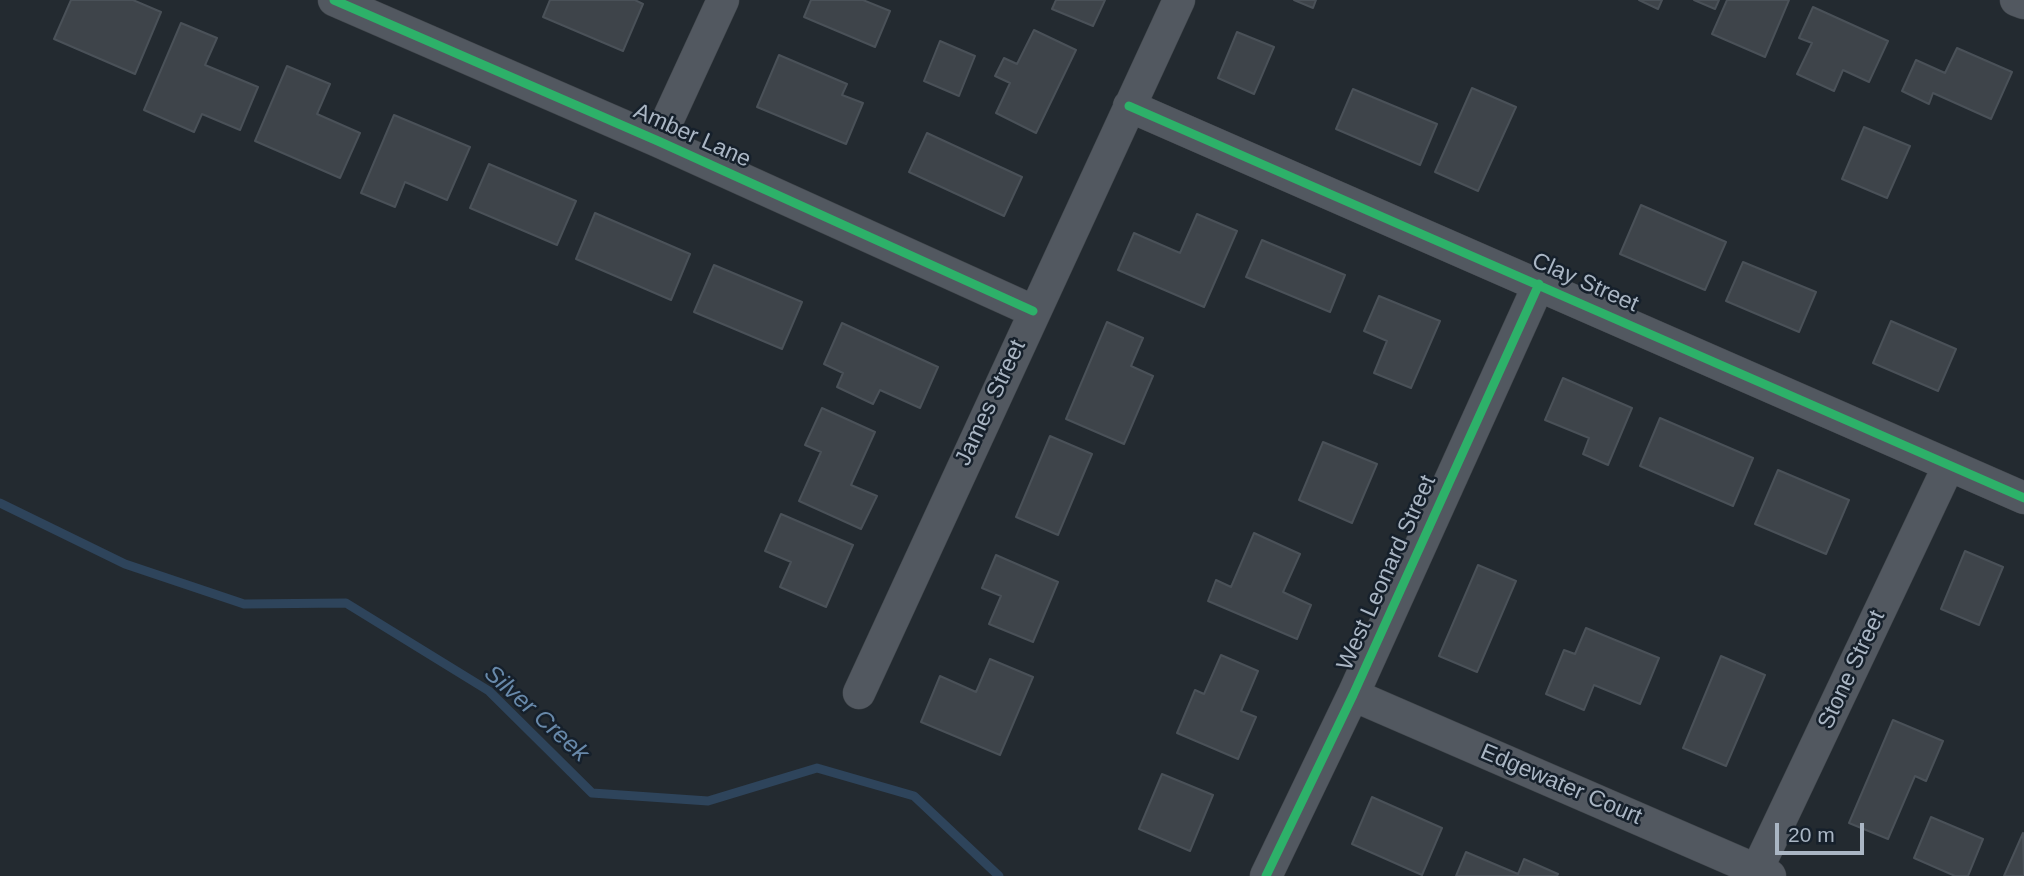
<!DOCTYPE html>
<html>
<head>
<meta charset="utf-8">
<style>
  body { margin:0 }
  #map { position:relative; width:2024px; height:876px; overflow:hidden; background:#232a30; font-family:Helvetica,sans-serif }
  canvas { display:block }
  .scale { position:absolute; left:1775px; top:823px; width:89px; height:32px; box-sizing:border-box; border:4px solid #aab6c4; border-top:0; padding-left:9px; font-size:21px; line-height:24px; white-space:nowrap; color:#aab6c4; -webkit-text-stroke:5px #16202b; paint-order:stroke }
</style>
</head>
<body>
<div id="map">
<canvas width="2024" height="876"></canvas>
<div class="scale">20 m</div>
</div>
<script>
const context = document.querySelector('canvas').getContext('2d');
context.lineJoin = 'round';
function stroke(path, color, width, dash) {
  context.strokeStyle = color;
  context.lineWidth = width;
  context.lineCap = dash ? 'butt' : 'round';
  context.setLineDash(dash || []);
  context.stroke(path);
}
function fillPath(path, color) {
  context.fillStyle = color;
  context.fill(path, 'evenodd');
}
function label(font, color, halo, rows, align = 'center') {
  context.font = font + ' Helvetica,sans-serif';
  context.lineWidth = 5;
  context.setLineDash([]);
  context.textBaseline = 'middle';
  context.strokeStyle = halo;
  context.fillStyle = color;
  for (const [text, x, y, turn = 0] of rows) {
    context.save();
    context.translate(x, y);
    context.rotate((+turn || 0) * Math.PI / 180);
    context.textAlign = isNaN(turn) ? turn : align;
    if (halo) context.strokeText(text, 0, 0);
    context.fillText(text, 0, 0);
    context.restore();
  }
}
stroke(new Path2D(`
  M0,503L125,564L244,604L346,603L489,691L592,793L708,801L817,768L914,796L999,876`), '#2e445b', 9);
const building = new Path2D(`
  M71,0H133L161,12L135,74L54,39Z
  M550,0H635L643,4L623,51L543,17Z
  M811,0H863L890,11L875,47L804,17Z
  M1056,0H1105L1093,26L1052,9Z
  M1294,0H1316L1313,8Z
  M1639,0H1662L1658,9Z
  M1694,0H1719L1715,9Z
  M1727,0H1789L1765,57L1712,34Z
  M1813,7L1888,41L1869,82L1843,70L1834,91L1797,74L1812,43L1799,38Z
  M181,23L217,38L205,65L258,87L240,130L202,114L194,132L144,110Z
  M1034,30L1076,50L1036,133L996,113L1010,83L995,76L1004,58L1017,64Z
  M1237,32L1274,47L1254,94L1218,78Z
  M940,41L975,56L959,96L924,81Z
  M1957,48L2012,72L1991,119L1933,93L1929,104L1902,91L1916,60L1945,73Z
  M779,55L847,84L842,95L863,103L846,144L757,107Z
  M287,66L330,84L317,114L360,133L340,178L255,141Z
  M1472,88L1516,107L1478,191L1435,172Z
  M1353,89L1437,124L1420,165L1336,129Z
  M394,115L470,147L447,200L405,182L395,207L361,193Z
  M1864,127L1910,146L1887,198L1842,179Z
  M927,133L1022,177L1004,216L909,172Z
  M489,164L576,201L557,245L470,208Z
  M1641,205L1726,242L1705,290L1620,254Z
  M595,213L690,254L671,300L576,259Z
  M1197,214L1237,231L1204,307L1118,270L1134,233L1180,253Z
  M1262,240L1345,275L1330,312L1246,277Z
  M1743,262L1816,292L1799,332L1726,301Z
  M714,265L802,302L782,349L694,312Z
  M1379,296L1440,321L1411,388L1374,373L1387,341L1364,331Z
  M1891,321L1956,349L1938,391L1873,363Z
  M1107,322L1143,338L1131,366L1153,376L1124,444L1066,419Z
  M842,323L938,367L920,408L880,390L873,404L837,387L843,373L824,364Z
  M1563,378L1632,408L1608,465L1583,454L1589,438L1545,420Z
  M822,408L875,432L851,485L877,496L861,529L799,501L821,452L805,445Z
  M1660,418L1753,458L1733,506L1640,466Z
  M1050,436L1092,454L1058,535L1016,517Z
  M1323,442L1377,464L1352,523L1299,500Z
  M1778,470L1849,500L1826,554L1755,524Z
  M781,514L853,545L826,607L780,587L791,562L765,551Z
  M1254,533L1300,554L1283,592L1311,605L1297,639L1208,601L1216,580L1231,587Z
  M1965,551L2003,567L1979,625L1941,609Z
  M996,555L1058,582L1033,642L989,624L1001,596L982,588Z
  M1478,565L1516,581L1477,672L1439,656Z
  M1586,628L1659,658L1640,704L1594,685L1584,710L1546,694L1564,650L1575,654Z
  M1221,655L1258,671L1241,711L1256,717L1238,759L1177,733L1195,690L1204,694Z
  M1721,656L1765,675L1726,766L1683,748Z
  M990,659L1033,677L1000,755L921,722L940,676L976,692Z
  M1893,720L1943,741L1926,781L1915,776L1888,839L1849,823Z
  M1162,774L1213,795L1190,851L1139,829Z
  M1372,797L1442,828L1422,875L1352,844Z
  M1931,817L1983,839L1968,876H1955L1914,858Z
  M2023,833L2024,876H2004Z
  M1466,852L1518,874L1524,859L1558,874L1557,876H1456Z`);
fillPath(building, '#3e444a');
stroke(building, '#4a5158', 2);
const minor = new Path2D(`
  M334,0L658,141L1033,311
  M2016,0L2024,3
  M1129,106L2024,498
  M658,141L723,0
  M859,693L1179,0
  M1353,695L1770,876
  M1266,876L1353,695L1539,284
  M1754,876L1949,465`);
stroke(minor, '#40464b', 33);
stroke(minor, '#525860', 32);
stroke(new Path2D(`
  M334,0L658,141L1033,311
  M1129,106L2024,498
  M1266,876L1353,695L1539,284`), '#2db169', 9);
label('23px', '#aab6c4', '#16202b', [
  ["Amber Lane",692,136,24],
  ["Clay Street",1585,283,24],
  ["James Street",991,403,-65],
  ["West Leonard Street",1387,573,-66],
  ["Stone Street",1852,670,-65],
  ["Edgewater Court",1561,785,23]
]);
label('italic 24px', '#6889aa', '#16202b', [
  ["Silver Creek",536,714,42]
]);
</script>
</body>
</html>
